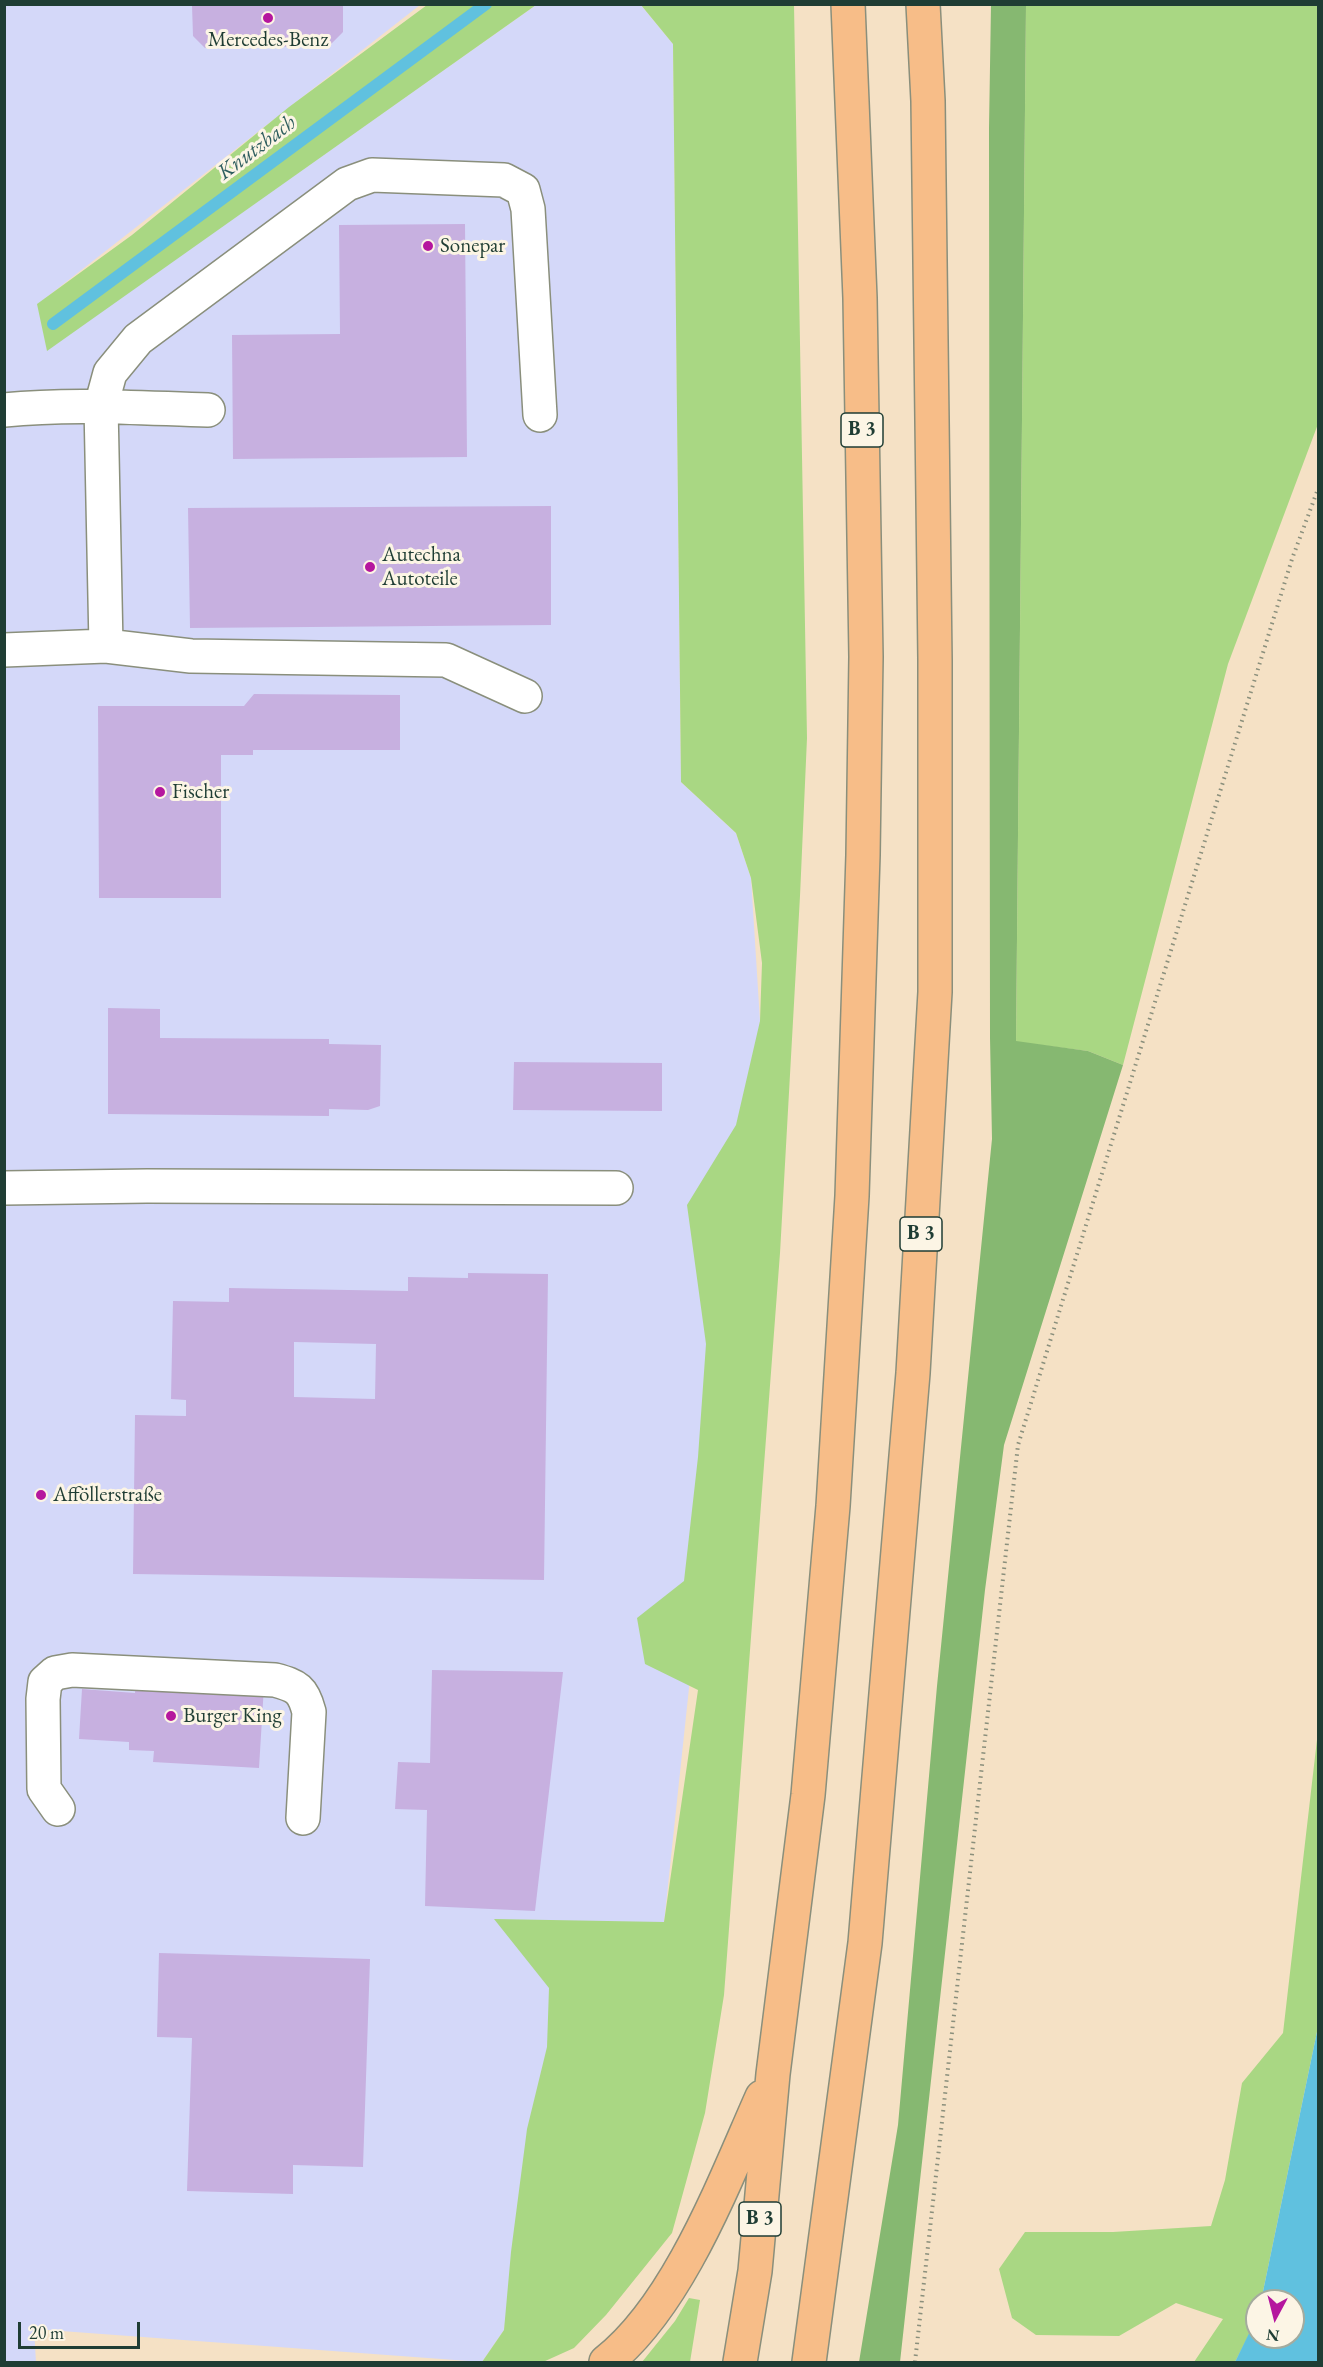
<!DOCTYPE html>
<html>
<head>
<meta charset="utf-8">
<style>
  body { margin:0 }
  #map { position:relative; width:1323px; height:2367px; overflow:hidden; background:#f5e1c5; font-family:"EB Garamond",serif }
  canvas { display:block }
  .frame { position:absolute; inset:0; border:6px solid #1f3d34; pointer-events:none }
  .north { position:absolute; left:1245px; top:2289px; width:60px; height:60px; box-sizing:border-box; background:#fcf5e5; border:2px solid #a4ab9e; border-radius:50%; rotate:187deg; font-size:16px; font-weight:700; line-height:24px; text-align:center; color:#1f3d34 }
  .north::after { content:''; display:block; margin:auto; width:21px; height:27px; background:#b5179e; clip-path:polygon(50% 0,100% 100%,50% 72%,0 100%) }
  .scale { position:absolute; left:18px; top:2322px; width:122px; height:27px; box-sizing:border-box; border:3px solid #1f3d34; border-top:0; padding-left:8px; font-size:18px; line-height:21px; white-space:nowrap; color:#1f3d34; -webkit-text-stroke:4px #fcf5e5; paint-order:stroke }
</style>
</head>
<body>
<div id="map">
<canvas width="1323" height="2367"></canvas>
<div class="frame"></div>
<div class="north">N</div>
<div class="scale">20 m</div>
</div>
<script>
const context = document.querySelector('canvas').getContext('2d');
context.lineJoin = 'round';
function fillPath(path, color) {
  context.fillStyle = color;
  context.fill(path, 'evenodd');
}
function stroke(path, color, width, dash) {
  context.strokeStyle = color;
  context.lineWidth = width;
  context.lineCap = dash ? 'butt' : 'round';
  context.setLineDash(dash || []);
  context.stroke(path);
}
function label(font, color, halo, rows, align = 'center') {
  context.font = font + ' "EB Garamond",serif';
  context.lineWidth = 6;
  context.setLineDash([]);
  context.textBaseline = 'middle';
  context.strokeStyle = halo;
  context.fillStyle = color;
  for (const [text, x, y, turn = 0] of rows) {
    context.save();
    context.translate(x, y);
    context.rotate((+turn || 0) * Math.PI / 180);
    context.textAlign = isNaN(turn) ? turn : align;
    if (halo) context.strokeText(text, 0, 0);
    context.fillText(text, 0, 0);
    context.restore();
  }
}
fillPath(new Path2D(`
  M5,5H420L38,304L47,350L536,5H641L673,44L681,782L736,833L751,878L760,1021L664,1923L568,1921L504,2330L482,2362L34,2329L36,2362H5Z`), '#d4d8f9');
fillPath(new Path2D(`
  M427,5H536L47,351L37,304L132,235L289,107Z
  M641,5H794L807,738L800,896L780,1253L724,1995L705,2113L672,2233L606,2315L574,2348L543,2362H482L504,2330L511,2252L527,2129L547,2047L549,1988L494,1919L664,1922L698,1690L645,1664L637,1618L684,1581L698,1457L706,1344L687,1205L736,1125L760,1021L762,963L751,878L736,833L681,782L673,44Z
  M1026,5H1318V424L1228,664L1123,1065L1088,1051L1016,1042Z
  M1318,1731V2027L1261,2301H1257L1256,2321L1235,2362H1194L1223,2319L1176,2303L1119,2336L1036,2335L1012,2318L999,2269L1025,2232H1113L1211,2226L1225,2180L1242,2083L1283,2033Z
  M689,2298L700,2300L690,2362H642L675,2321Z`), '#a9d783');
fillPath(new Path2D(`
  M991,5H1026L1016,1041L1088,1051L1123,1065L1004,1445L985,1590L900,2362H859L898,2125L937,1686L992,1139L990,1038L989,128Z`), '#86b871');
fillPath(new Path2D(`
  M1318,2027V2362H1235L1257,2317V2337H1293V2301H1261Z`), '#60c1df');
stroke(new Path2D(`
  M53,324L486,4`), '#60c1df', 12);
fillPath(new Path2D(`
  M192,5H343V32L329,46L205,48L193,36Z
  M465,224L467,457L233,459L232,335L340,334L339,225Z
  M551,506V625L190,628L188,508Z
  M254,694L400,695V750H253V755H221V898H99L98,706H244Z
  M108,1008L160,1009V1038L329,1039V1044L381,1045L380,1106L368,1110L329,1109V1116L108,1114Z
  M514,1062L662,1063V1111L513,1110Z
  M468,1273L548,1274L544,1580L133,1574L135,1415L186,1416V1400L171,1399L173,1301L229,1302V1288L408,1291V1277L468,1278ZM294,1342L376,1344L375,1399L294,1397Z
  M432,1670L563,1672L535,1911L425,1906L427,1810L395,1809L398,1762L430,1763Z
  M136,1678L264,1686L259,1768L153,1762L154,1751L129,1750V1742L79,1739L82,1689L135,1693Z
  M159,1953L370,1959L363,2167L293,2165V2194L187,2191L192,2038L157,2037Z`), '#c7b0e0');
const minor = new Path2D(`
  M4,410C72,403 140,408 208,410
  M106,646L101,406L110,373L138,339L347,184L372,175L504,180L523,190L528,209L540,415
  M4,650L106,646L191,656L446,660L525,696
  M4,1188L147,1186L616,1188
  M58,1809L44,1789L43,1699L45,1682L55,1673L72,1670L275,1680C297,1686 303,1689 309,1712L303,1818`);
const highway = new Path2D(`
  M606,2362C678,2306 725,2180 762,2097
  M740,2362L755,2271L773,2074L808,1795L833,1506L852,1196L863,855L866,657L860,298L848,4
  M809,2362L865,1943L913,1373L935,992V660L928,101L923,4`);
stroke(minor, '#8a8f7c', 36);
stroke(highway, '#8a8f7c', 36);
stroke(new Path2D(`
  M915,2362L1018,1445L1292,559L1318,489`), '#8a8f7c', 4, [1.5, 4.5]);
stroke(minor, '#fff', 33);
stroke(highway, '#f7bd88', 33);
for (const [x, y, r, color] of [
  [268,18,6,"#b5179e"],
  [428,246,6,"#b5179e"],
  [370,567,6,"#b5179e"],
  [160,792,6,"#b5179e"],
  [41,1495,6,"#b5179e"],
  [171,1716,6,"#b5179e"]
]) {
  const dot = new Path2D();
  dot.arc(x, y, r, 0, 2 * Math.PI);
  context.fillStyle = color;
  context.fill(dot);
  stroke(dot, '#fcf5e5', 2);
}
for (const [x, y, w] of [
  [862,430,42],
  [921,1234,42],
  [760,2219,42]
]) {
  const box = new Path2D();
  box.roundRect(x - w / 2, y - 17, w, 34, 4.5);
  context.fillStyle = '#fcf5e5';
  context.fill(box);
  stroke(box, '#1f3d34', 1.5);
}
label('bold 20px', '#1f3d34', null, [
  ["B 3",862,430],
  ["B 3",921,1234],
  ["B 3",760,2219]
]);
label('21px', '#1f3d34', '#fcf5e5', [
  ["Mercedes-Benz",268,40,"center"],
  ["Sonepar",440,246],
  ["Autechna",382,555],
  ["Autoteile",382,579],
  ["Fischer",172,792],
  ["Afföllerstraße",53,1495],
  ["Burger King",183,1716]
], 'left');
label('italic 22px', '#2f5e5f', '#fcf5e5', [
  ["Knutzbach",257,148,-37]
]);
</script>
</body>
</html>
